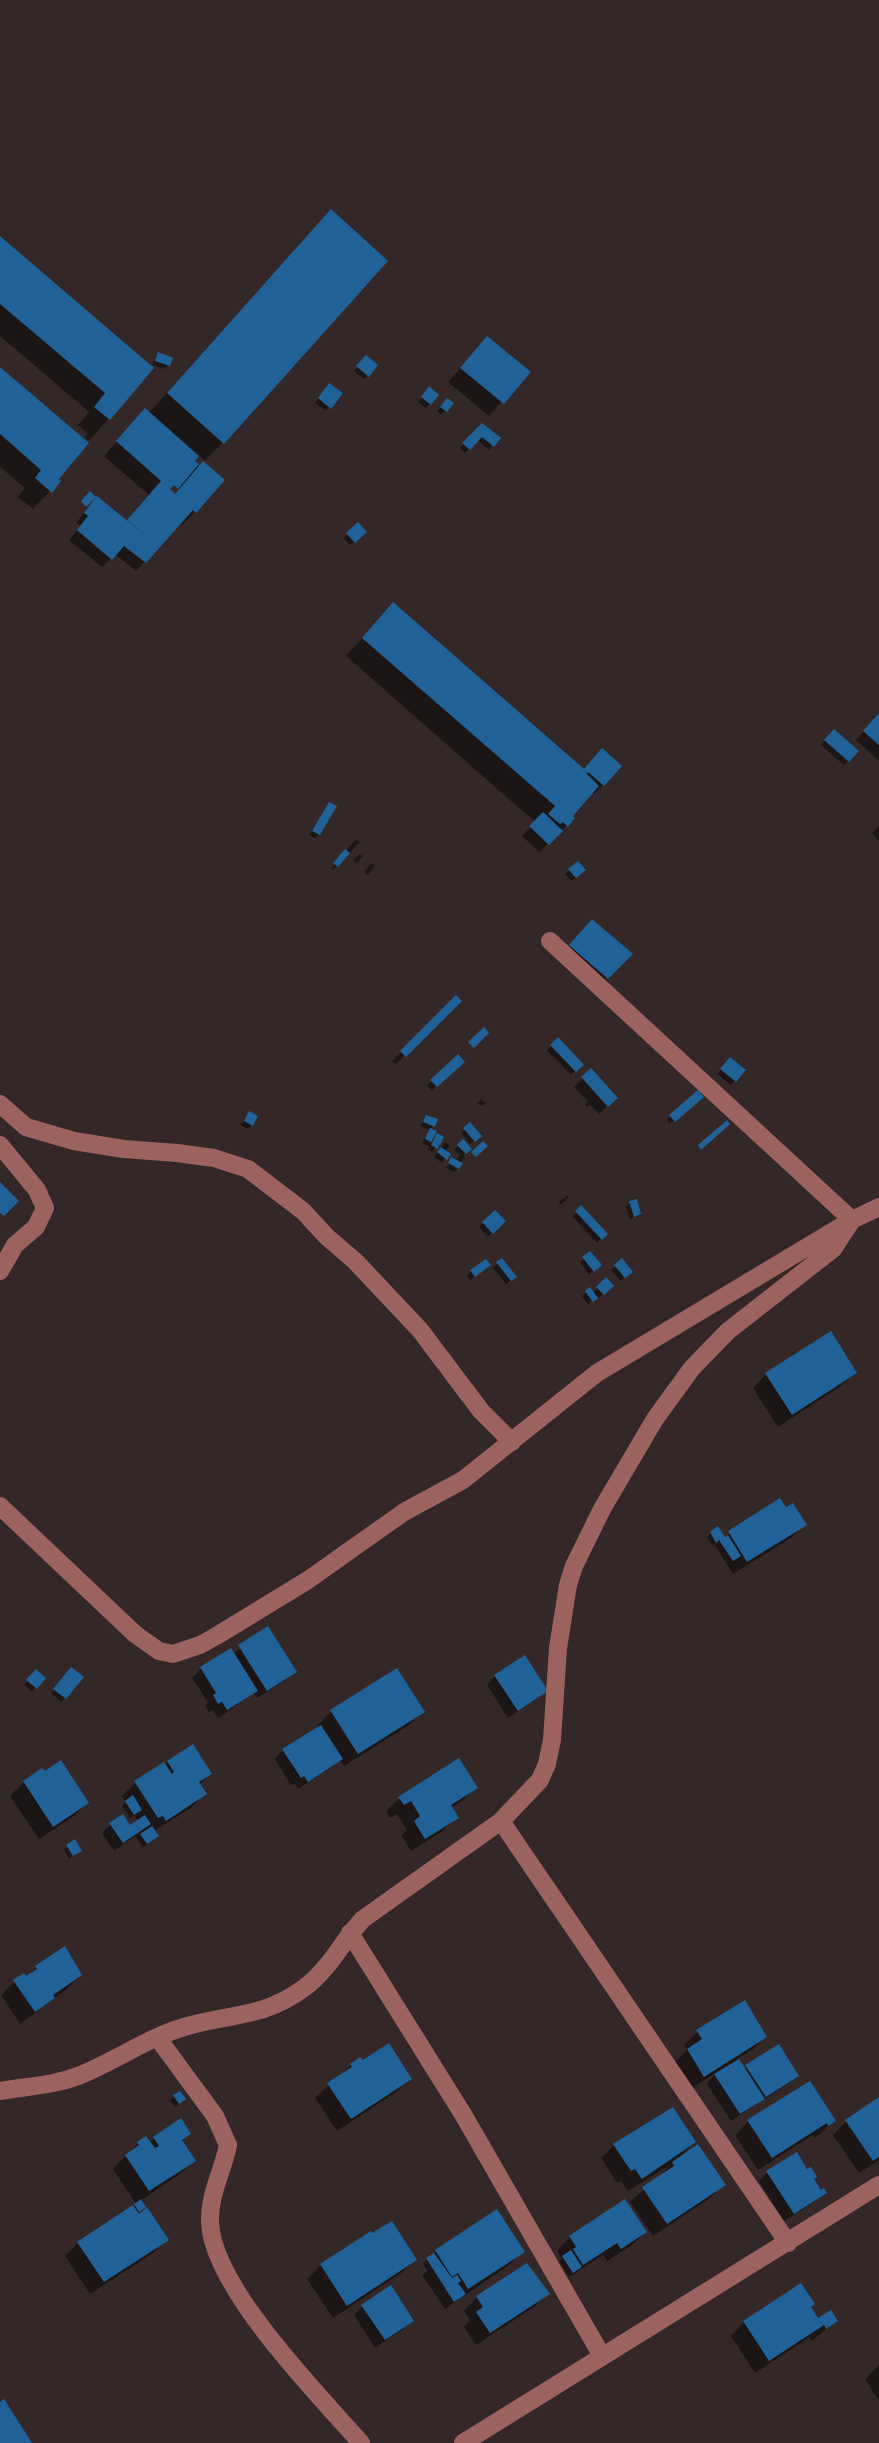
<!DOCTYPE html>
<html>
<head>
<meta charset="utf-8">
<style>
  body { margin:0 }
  canvas { display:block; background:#332827 }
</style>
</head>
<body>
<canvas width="879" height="2443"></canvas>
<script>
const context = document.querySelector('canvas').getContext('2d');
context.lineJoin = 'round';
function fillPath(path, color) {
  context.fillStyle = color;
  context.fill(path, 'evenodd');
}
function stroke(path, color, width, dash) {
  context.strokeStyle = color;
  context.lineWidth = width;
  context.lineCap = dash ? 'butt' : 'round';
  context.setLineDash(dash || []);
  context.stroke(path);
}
fillPath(new Path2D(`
  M314,229L386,261L222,443L205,461L198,455L193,461L200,467L195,512L182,525L179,523L136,571L115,554L102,567L69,540L81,526L76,523L89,507L126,522L149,495L104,456L132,424L148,414ZM173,482L181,489L176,496L168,489Z
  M0,239L152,368L91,439L87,440L85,436L88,434L78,425L89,412L0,336Z
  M487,338L528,372L489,416L448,382Z
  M159,354L168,365L164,369L152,365Z
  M362,361L367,376L364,379L354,371Z
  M0,369L56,479L50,491L33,509L18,497L25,488L0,467Z
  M326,389L329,407L326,411L315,403Z
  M426,393L437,395L426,408L418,402Z
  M448,400L452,403L441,415L437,411Z
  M482,425L499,439L489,450L477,440L465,453L460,448Z
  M358,525L365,532L350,545L344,538Z
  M393,604L583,771L593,759L603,785L594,794L592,791L570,816L567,825L539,852L522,836L535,822L346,656Z
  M879,714V761L856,740Z
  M834,731L856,752L844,765L821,745Z
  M329,804L319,834L315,838L309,835Z
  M879,826V839L878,840L872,833Z
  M356,839L360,842L333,870L331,868Z
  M359,854L363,856L357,863L353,861Z
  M371,863L375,865L368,875L364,872Z
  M578,863L580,874L571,881L565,874Z
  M583,930L607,978L598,987L561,955Z
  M456,997L460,1001L396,1064L392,1061Z
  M557,1040L581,1065L571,1075L547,1050Z
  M458,1057L462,1062L432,1090L427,1085Z
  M726,1063L744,1070L731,1085L717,1074Z
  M591,1070L616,1098L599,1114L590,1105L587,1107L585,1105L588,1102L574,1087Z
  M698,1092L702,1097L670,1124L667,1120Z
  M480,1100L485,1102L484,1106L477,1104Z
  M249,1113L252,1125L248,1129L241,1125Z
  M426,1117L436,1120L430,1130L434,1132L429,1144L438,1136L442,1138L432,1152L428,1149L430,1147L422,1143L430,1130L420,1126Z
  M470,1124L480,1135L470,1144L461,1133Z
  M463,1141L470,1149L463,1155L465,1156L462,1161L454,1172L446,1168L452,1159L455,1161L460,1155L454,1150Z
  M445,1142L450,1145L445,1152L448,1155L442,1163L434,1157Z
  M568,1195L569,1197L560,1205L559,1202Z
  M630,1203L639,1214L630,1219L626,1207Z
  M581,1208L606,1234L597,1243L572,1216Z
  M495,1212L504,1221L488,1237L479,1227Z
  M590,1253L596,1269L589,1275L580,1262Z
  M502,1260L515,1277L506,1284L493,1268Z
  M622,1260L631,1271L621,1281L611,1270Z
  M485,1269L470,1280L467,1276L471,1272Z
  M606,1279L612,1286L599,1298L597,1296L588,1304L582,1296L590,1289L593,1293Z
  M855,1373L841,1386L778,1427L753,1388L766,1374Z
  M779,1501L804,1525L791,1538L733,1574L714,1544L712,1545L707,1537L711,1533L724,1538Z
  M267,1629L294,1672L286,1680L257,1698L254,1693L218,1718L213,1710L209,1712L205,1706L208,1702L192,1678L201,1669L230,1650L232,1654Z
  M36,1671L44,1678L32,1692L24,1685Z
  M67,1673L81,1678L61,1702L51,1693Z
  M495,1676L546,1691L537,1699L508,1718L487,1685Z
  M331,1711H423L409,1725L344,1766L340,1760L332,1767L298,1789L295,1784L291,1785L275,1759L283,1750L319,1728L318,1725Z
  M168,1762L210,1774L199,1785L204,1794L191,1808L154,1831L157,1836L143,1847L135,1836L114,1851L102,1833L111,1824L129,1827L138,1821L134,1815L130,1818L122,1806L126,1802L122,1796L135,1783Z
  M42,1770L87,1803L74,1816L39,1839L10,1796L24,1782Z
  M476,1787L462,1801L451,1808L456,1817L443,1831L411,1851L401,1835L407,1830L397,1814L390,1818L386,1811L400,1798Z
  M67,1846L80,1851L69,1859L64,1850Z
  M37,1967L80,1975L67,1989L20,2024L1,1995L15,1982L25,1978Z
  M698,2032L765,2037L752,2050L737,2059L744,2069L747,2067L797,2076L788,2084L731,2121L707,2084L716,2073L690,2089L674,2063L687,2050L684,2045Z
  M351,2065L410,2079L396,2092L337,2131L315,2098Z
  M174,2097L180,2103L175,2107L170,2100Z
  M879,2099V2160L859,2173L833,2135L846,2122Z
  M749,2121H833L820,2134L814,2138L813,2135L758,2170L735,2135Z
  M189,2134L181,2142L194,2161L180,2174L140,2201V2211L136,2213L166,2239L153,2253L90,2294L65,2256L78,2243L136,2204L113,2169L138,2143H149L154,2138Z
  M694,2142L681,2156L723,2185L710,2198L653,2236L630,2202L673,2163L628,2191L621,2181L617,2183L601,2158L614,2145Z
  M767,2173L812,2180L820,2192L825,2193L816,2201L784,2221L759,2181Z
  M645,2232L632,2245L607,2261L603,2255L569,2277L559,2261L562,2259L557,2251L570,2237Z
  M370,2233L415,2260L401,2273L333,2318L307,2279L321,2265Z
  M523,2251L509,2265L445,2309L422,2275L427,2271L423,2263L436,2252Z
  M547,2293L534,2307L476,2345L464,2327L470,2320L464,2311L477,2297Z
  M362,2306L412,2321L403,2329L375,2348L354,2315Z
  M809,2308L818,2321H836L812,2341L810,2337L755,2373L731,2336L744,2322Z
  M879,2365V2401L865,2379Z`), '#0007');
fillPath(new Path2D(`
  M331,209L388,261L224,444L167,393Z
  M0,236L154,368L110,420L94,407L105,393L0,304Z
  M487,336L531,372L504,404L460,368Z
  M158,352L173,358L170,366L155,361Z
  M366,355L378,365L369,377L356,366Z
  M0,367L89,443L59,479L61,481L52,493L35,478L41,470L0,434Z
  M329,383L343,393L331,409L318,398Z
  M429,386L439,395L431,405L421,397Z
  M447,398L454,403L447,412L440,407Z
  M145,408L199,456L195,461L199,464L178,489L174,485L170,489L175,494L203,461L225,480L196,513L193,510L146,563L124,546L112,560L77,530L88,516L84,513L97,496L151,540L127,520L161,481L116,441Z
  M482,423L501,438L494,447L482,437L470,450L462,443Z
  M90,491L96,497L86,507L81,501Z
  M358,522L367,532L355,543L346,533Z
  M393,602L584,769L602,748L622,766L604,786L588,772L587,774L599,786L573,816L575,818L568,827L563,822L560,824L548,814L555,806L362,638Z
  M879,713V745L863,731Z
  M834,729L859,751L849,762L824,740Z
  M329,802L337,806L320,835L312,831Z
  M543,812L563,831L549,845L529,826Z
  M345,849L350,853L338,867L333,863Z
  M578,861L586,870L576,878L568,869Z
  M592,919L633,954L608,979L569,945Z
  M456,995L462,1001L406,1057L400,1051Z
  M484,1027L489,1033L474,1048L468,1042Z
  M558,1037L584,1065L576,1072L550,1045Z
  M458,1054L465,1062L437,1087L430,1080Z
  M730,1057L746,1070L736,1082L720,1069Z
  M591,1068L618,1098L608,1107L581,1077Z
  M698,1090L704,1097L675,1122L669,1115Z
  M249,1111L258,1116L253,1126L244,1121Z
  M426,1115L438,1119L435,1127L423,1122Z
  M727,1120L730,1124L701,1150L698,1145Z
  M470,1122L482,1136L475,1142L463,1128Z
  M430,1128L437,1131L431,1142L425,1139Z
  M437,1133L444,1137L440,1145L437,1144L439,1146L438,1149L431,1145Z
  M463,1139L472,1149L466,1154L457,1145Z
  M483,1141L488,1146L476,1157L471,1152Z
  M441,1147L451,1154L447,1160L437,1152Z
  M451,1157L463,1163L459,1169L448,1163Z
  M0,1182L19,1201L4,1216L0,1213Z
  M637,1199L641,1214L634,1217L629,1201Z
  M581,1205L608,1234L602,1240L575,1211Z
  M495,1210L506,1221L493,1234L482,1222Z
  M590,1251L602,1265L594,1272L582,1257Z
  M502,1258L517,1277L511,1281L496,1262Z
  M622,1258L633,1272L625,1278L614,1265Z
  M486,1259L491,1265L475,1277L470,1270Z
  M606,1277L614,1286L604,1295L596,1287Z
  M590,1287L598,1298L593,1302L585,1291Z
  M831,1331L857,1373L792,1415L765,1373Z
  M780,1498L786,1507L793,1503L807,1525L747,1562L728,1531Z
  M718,1526L725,1537L728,1535L741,1556L733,1561L719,1540L716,1543L710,1532Z
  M268,1626L297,1672L267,1691L238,1645Z
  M231,1648L258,1691L227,1710L222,1702L218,1704L213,1695L216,1693L200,1667Z
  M525,1655L548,1691L518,1711L494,1675Z
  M71,1667L84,1677L66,1699L53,1689Z
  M397,1668L425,1712L358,1754L330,1710Z
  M36,1669L46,1678L37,1689L26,1680Z
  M321,1725L343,1759L308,1782L304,1776L301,1778L282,1749Z
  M193,1744L212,1774L199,1782L207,1794L166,1821L163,1816L158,1818L134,1781L164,1762L172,1774L174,1772L167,1761Z
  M459,1758L478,1788L451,1805L459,1818L425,1839L414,1821L420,1816L411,1801L404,1805L398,1797Z
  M61,1760L89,1803L53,1827L23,1781L42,1768L45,1771Z
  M133,1795L142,1810L134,1815L125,1801Z
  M123,1814L130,1825L145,1815L151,1824L123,1843L109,1823Z
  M152,1826L159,1836L147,1844L140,1834Z
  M75,1839L82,1851L73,1856L66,1845Z
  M65,1946L82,1975L53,1995L55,1998L35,2012L13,1980L24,1973L26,1976L37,1969L35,1966Z
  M745,2000L767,2037L704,2077L687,2049L702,2039L696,2030Z
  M389,2043L412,2079L351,2119L327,2083L352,2067L350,2064L360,2057L363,2060Z
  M779,2044L799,2076L766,2097L745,2065Z
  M739,2059L765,2099L740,2114L714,2074Z
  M810,2081L836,2121L828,2126L827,2123L772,2158L747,2120Z
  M180,2091L186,2099L179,2104L173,2095Z
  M879,2097V2157L873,2161L845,2120Z
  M673,2107L696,2142L642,2179L635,2169L631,2171L613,2144Z
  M181,2118L191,2134L182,2140L196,2161L149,2191L125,2155L139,2145L137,2142L146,2136L155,2148L159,2146L153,2137Z
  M698,2144L726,2185L667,2224L642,2187L674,2166L672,2162Z
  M797,2152L807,2169L811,2167L817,2177L814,2179L821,2190L824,2188L827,2193L794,2214L766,2171Z
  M141,2199L146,2207L139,2212L134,2204Z
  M625,2199L647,2232L621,2249L617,2243L583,2265L573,2249L576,2247L569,2236Z
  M133,2205L139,2214L147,2207L169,2240L104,2282L77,2242Z
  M497,2209L525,2252L468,2289L458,2273L452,2277L435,2250Z
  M392,2221L417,2260L347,2306L320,2264L371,2231L372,2233Z
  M571,2250L582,2267L573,2273L562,2256Z
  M434,2253L452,2278L457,2275L461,2281L458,2283L466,2294L454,2302L426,2258Z
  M527,2263L550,2294L490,2333L476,2312L483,2307L476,2296Z
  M801,2283L815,2304L811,2307L818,2318L831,2310L838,2321L826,2329L824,2325L769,2361L743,2321Z
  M391,2285L414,2321L385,2340L361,2305Z
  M4,2399L32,2443H0V2402Z`), '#206297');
stroke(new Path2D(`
  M0,1104L26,1127L74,1141L124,1149L177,1153L214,1158L248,1169L303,1211L327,1237L355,1261L420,1330L481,1411L512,1442
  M0,1145L37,1190L45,1208L36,1227L15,1245L0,1271
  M0,1506L135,1634L159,1651L173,1654L200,1645L218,1635L308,1580L404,1512L463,1480L597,1373L852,1220L879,1207
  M501,1821L788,2243
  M350,1933L464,2116L602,2356
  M157,2037L215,2116L228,2145C223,2171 209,2194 210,2222C212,2287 318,2394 361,2443
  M0,2091C27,2086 52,2086 78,2076C114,2062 147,2038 184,2027C230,2013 262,2019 304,1988C330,1969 342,1941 363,1919L501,1821L540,1780L547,1764L552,1740L558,1648L568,1585L574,1566L602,1509L655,1419L692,1368L728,1331L833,1249L852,1220L550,941
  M463,2443L879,2185`), '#9c6260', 18);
</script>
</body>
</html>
